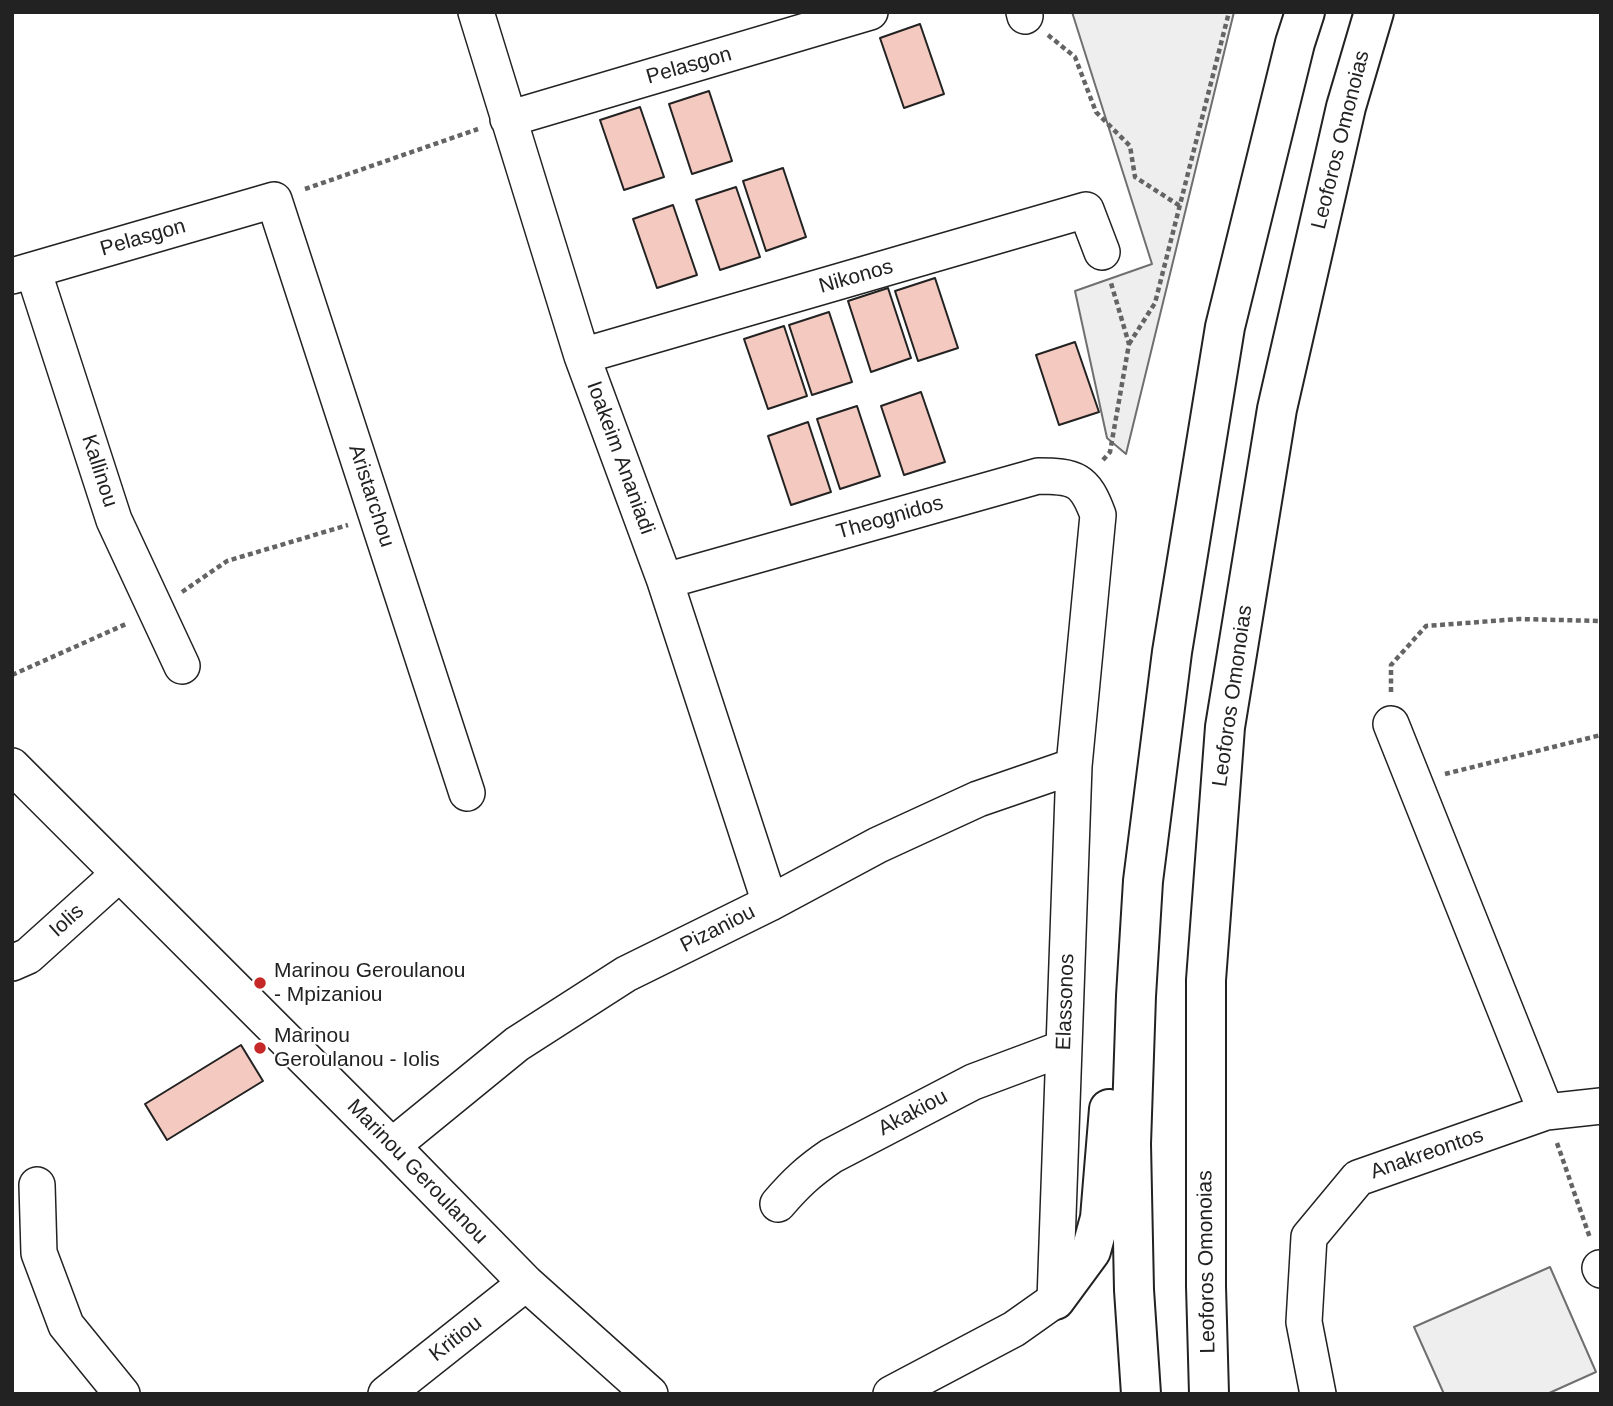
<!DOCTYPE html>
<html>
<head>
<meta charset="utf-8">
<style>
  body { margin:0 }
  #map { position:relative; width:1613px; height:1406px; overflow:hidden; background:#fff; font-family:Helvetica,sans-serif }
  canvas { display:block }
  .frame { position:absolute; inset:0; border:14px solid #222; pointer-events:none }
</style>
</head>
<body>
<div id="map">
<canvas width="1613" height="1406"></canvas>
<div class="frame"></div>
</div>
<script>
const context = document.querySelector('canvas').getContext('2d');
context.lineJoin = 'round';
function fillPath(path, color) {
  context.fillStyle = color;
  context.fill(path, 'evenodd');
}
function stroke(path, color, width, dash) {
  context.strokeStyle = color;
  context.lineWidth = width;
  context.lineCap = dash ? 'butt' : 'round';
  context.setLineDash(dash || []);
  context.stroke(path);
}
function label(font, color, halo, rows, align = 'center') {
  context.font = font + ' Helvetica,sans-serif';
  context.lineWidth = 5;
  context.setLineDash([]);
  context.textBaseline = 'middle';
  context.strokeStyle = halo;
  context.fillStyle = color;
  for (const [text, x, y, turn = 0] of rows) {
    context.save();
    context.translate(x, y);
    context.rotate((+turn || 0) * Math.PI / 180);
    context.textAlign = isNaN(turn) ? turn : align;
    if (halo) context.strokeText(text, 0, 0);
    context.fillText(text, 0, 0);
    context.restore();
  }
}
const green = new Path2D(`
  M1072,12H1234L1126,454L1107,438L1075,291L1152,264Z
  M1550,1267L1596,1372L1547,1394H1444L1414,1327Z`);
fillPath(green, '#eee');
stroke(green, '#6f6f6f', 2);
const building = new Path2D(`
  M920,24L944,94L904,108L880,38Z
  M709,91L732,161L692,174L669,104Z
  M640,107L664,177L624,190L600,120Z
  M783,168L806,237L766,251L743,181Z
  M736,187L760,257L720,270L696,200Z
  M673,205L697,275L657,288L633,219Z
  M935,278L958,348L918,361L895,291Z
  M888,288L911,358L871,372L848,301Z
  M829,312L852,382L812,395L789,325Z
  M784,326L807,396L768,409L744,339Z
  M1075,342L1099,412L1059,425L1036,355Z
  M921,392L945,462L904,475L881,406Z
  M857,406L880,476L840,489L817,419Z
  M808,422L831,492L791,505L768,436Z
  M241,1045L263,1081L167,1140L145,1104Z`);
fillPath(building, '#f3c9c0');
stroke(building, '#222', 2);
const minor = new Path2D(`
  M476,12L582,356L665,581L770,903
  M1024,12L1025,16
  M508,119L870,12
  M33,270L114,520L182,666
  M12,276L274,200L467,793
  M582,356L1086,210L1102,252
  M665,581L1038,476C1075,476 1085,479 1098,515L1074,766L1055,1300L1014,1329L891,1394
  M1391,724L1546,1112
  M12,766L392,1146L526,1283L650,1394
  M12,963L28,956L119,874
  M392,1146L517,1044L626,974L770,903L878,845L978,799L1074,766
  M37,1185L39,1253L66,1325L122,1394
  M778,1204C796,1183 809,1171 831,1156L973,1082L1064,1048
  M1600,1268L1601,1270
  M386,1394L526,1283
  M1318,1394L1304,1322L1309,1237L1358,1178L1546,1112L1601,1106`);
const major = new Path2D(`
  M1055,1300L1091,1251L1100,1218L1109,1109
  M1141,1394L1134,1290L1131,1144L1136,996L1143,881L1172,652L1225,327L1295,43L1305,12
  M1209,1394L1206,1286V980L1225,727L1277,409L1346,107L1374,12`);
stroke(minor, '#222', 38);
stroke(major, '#222', 42);
stroke(new Path2D(`
  M1048,35L1075,57L1096,112L1130,146L1135,177L1180,206
  M305,189L478,129
  M1129,344L1155,303L1229,12
  M1103,460L1110,452L1129,344L1111,283
  M182,592L227,561L348,525
  M12,675L126,624
  M1391,692V665L1426,626L1519,619L1601,621
  M1445,774L1601,735
  M1557,1143L1590,1238`), '#646464', 4.5, [5, 3.5]);
stroke(minor, '#fff', 35);
stroke(major, '#fff', 38);
for (const [x, y, r, color] of [
  [260,983,7,"#c62828"],
  [260,1048,7,"#c62828"]
]) {
  const dot = new Path2D();
  dot.arc(x, y, r, 0, 2 * Math.PI);
  context.fillStyle = color;
  context.fill(dot);
  stroke(dot, '#fff', 2.5);
}
label('21px', '#222', '#fff', [
  ["Pelasgon",689,66,-16],
  ["Leoforos Omonoias",1341,140,-76],
  ["Pelasgon",143,238,-16],
  ["Nikonos",856,277,-16],
  ["Ioakeim Ananiadi",620,458,70],
  ["Kallinou",99,471,72],
  ["Aristarchou",371,496,72],
  ["Theognidos",890,518,-16],
  ["Leoforos Omonoias",1233,696,-82],
  ["Iolis",67,921,-42],
  ["Pizaniou",718,929,-27],
  ["Elassonos",1066,1002,-88],
  ["Akakiou",913,1113,-28],
  ["Anakreontos",1427,1154,-19],
  ["Marinou Geroulanou",417,1172,46],
  ["Leoforos Omonoias",1207,1262,-91],
  ["Kritiou",456,1339,-38]
]);
label('21px', '#222', '#fff', [
  ["Marinou Geroulanou",274,971],
  ["- Mpizaniou",274,995],
  ["Marinou",274,1036],
  ["Geroulanou - Iolis",274,1060]
], 'left');
</script>
</body>
</html>
